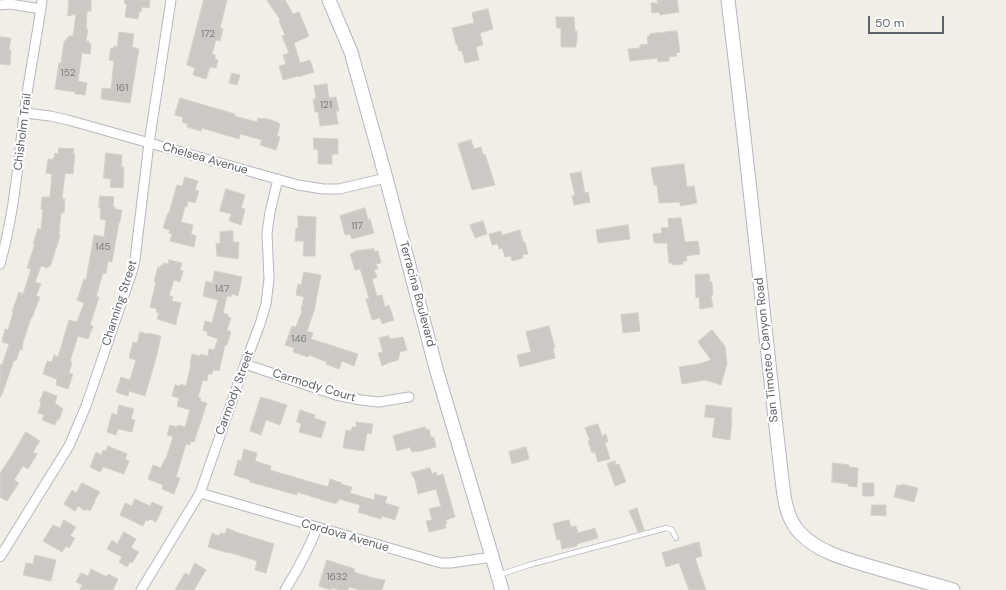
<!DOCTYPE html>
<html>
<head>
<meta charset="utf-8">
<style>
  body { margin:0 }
  #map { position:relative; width:1006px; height:590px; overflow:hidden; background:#f1eee8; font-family:"DM Sans",sans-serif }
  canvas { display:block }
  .scale { position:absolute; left:868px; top:16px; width:76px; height:18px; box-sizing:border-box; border:2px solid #5f6368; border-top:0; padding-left:5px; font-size:12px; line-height:14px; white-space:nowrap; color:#5f6368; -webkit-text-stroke:3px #fff; paint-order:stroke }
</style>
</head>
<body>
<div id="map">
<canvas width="1006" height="590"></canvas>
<div class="scale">50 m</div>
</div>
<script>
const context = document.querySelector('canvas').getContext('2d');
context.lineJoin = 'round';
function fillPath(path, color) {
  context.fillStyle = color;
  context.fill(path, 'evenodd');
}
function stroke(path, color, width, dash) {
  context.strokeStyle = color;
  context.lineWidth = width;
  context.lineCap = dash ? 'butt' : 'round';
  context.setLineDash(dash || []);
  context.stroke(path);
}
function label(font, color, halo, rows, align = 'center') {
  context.font = font + ' "DM Sans",sans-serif';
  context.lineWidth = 4;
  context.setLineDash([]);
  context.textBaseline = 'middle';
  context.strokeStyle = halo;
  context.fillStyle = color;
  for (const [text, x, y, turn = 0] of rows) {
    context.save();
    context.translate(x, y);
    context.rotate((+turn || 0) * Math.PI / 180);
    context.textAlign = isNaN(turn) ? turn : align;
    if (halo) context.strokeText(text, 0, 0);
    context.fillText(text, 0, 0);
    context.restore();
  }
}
const building = new Path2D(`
  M69,0H91V11H87L86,29H88L86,41H89V44H91L90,54L82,53L78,81L87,83L85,95L75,94V92L55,89L59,63H61L64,42L69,36H73L76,14L68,16Z
  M125,0H150L149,8L142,7L141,12H139L138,19L125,17L127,5L125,4Z
  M204,0H227L220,28L223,29L220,41L216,40L212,54L215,55V59L218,60L216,68L210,67L206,79L193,75L195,68L187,65Z
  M267,0H285L293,14L299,12L309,36L294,43L300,63L310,60L314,72L298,77V76L283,80L279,66L286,64L283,55L289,53L282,36L285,35L279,21L280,20Z
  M657,0H677L679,12L660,15L659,12L652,13L651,3H658Z
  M488,9L493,29L480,33L483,45L476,47L479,60L465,63L462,51H459L457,44H456L452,28L474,23L472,13Z
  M556,17H574L575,31H577V42H576V47H561V28H557Z
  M677,31L680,52L676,53L677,56L669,57V61L658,62L657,58L630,61L628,49L640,48V45L648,44L647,36H650V34Z
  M119,32L134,34L132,47L139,49L130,103L101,99L102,88L111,89L114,61L109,60L111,48H114V46L117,47Z
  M0,37L11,38L9,50H11L10,65L0,64Z
  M232,73L240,75L237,85L229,83Z
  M327,84L329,98L336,97L339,111H336L338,124L320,126L318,112H315L313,99H316L314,86Z
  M180,98L235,114L234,116L257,122L258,118L263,119L264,118L277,122L280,124L277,136L280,137L276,150L260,145L262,140L240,134L239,139L202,128L201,131L187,127L188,124L182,122L183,117L175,115Z
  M314,138L338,139V154H332V164H318V150L314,149Z
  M471,140L474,149L481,147L483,155L485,154L495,185L472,190L458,144Z
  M59,148L74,149L73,154H75L73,174L65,173L62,199H65L64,213L61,212L59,235L60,236L50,267L48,266L47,268L41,266L35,282L41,284L36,296L40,297L32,318H31L23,342L22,350L20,349L16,361L14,360L1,397H0V364L2,365L9,344L2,342L5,329L8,330L13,313L12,312L19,292L23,294L31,269L27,268L35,244H33L38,228L41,230L43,210L41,209L42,197H50L52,174L46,173L48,159L53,160V158H54L55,153L58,154Z
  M106,153L122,155L121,167H124L123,188L110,187L111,179L104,178Z
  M684,164L687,187L694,186L697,203L680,206V202L659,203L657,185H654L651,168Z
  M581,172L585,193L588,192L590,202L574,205L572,196L575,195L570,174Z
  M185,177L198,181L195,190L199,191L195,203L188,201L187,207L185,206L181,222L193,225L191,234L196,236L194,247L170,241L172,234L169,233L170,230L163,228L168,213H169L177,185L182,186Z
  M226,189L245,195L241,208L245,209L241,225L229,221L231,214L220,211Z
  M100,196L114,197L113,207H115V209L122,210L120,222H119L112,262L108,261L106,274L103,273L96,297H99L90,325L93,326L88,339L78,336L70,361L72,362L69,373L73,374L68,389L56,385L57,379L43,374L47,361L52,362L54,355L58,357L69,320L77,322L84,303L77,300L84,279L86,280L94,235L104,237L106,220L100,219L101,209L99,208Z
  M365,208L368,220L370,219L374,233L352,239L350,234L345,235L340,216Z
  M298,216L316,217L315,256H303L304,241H295L296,228H298Z
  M681,218L685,242L698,241L700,254L686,256L687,261H683V264L673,265L672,263H669L667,243H654L653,234L662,233L661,228L669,227L668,219Z
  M483,221L487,234L475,238L470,225Z
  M628,225L630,239L598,243L596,230Z
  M520,230L523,242H525L528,254L522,255L523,258L512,261L511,256L505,257L502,248L499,249L498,244L492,245L489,234L501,231L502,235Z
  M233,231V242H239L238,259L217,256L216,243L220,244V232Z
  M374,249L375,252L378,251L381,263L376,264L378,269L374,270L377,277L372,279L377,296L382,295L385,307L389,305L394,320L382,324L380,318L372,320L366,299L369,298L360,269L355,270L350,254L355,252V251Z
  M169,260L182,263L180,270L183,271L180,282L174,280L169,295L173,297L172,301L181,303L177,318L176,325L157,319L159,313L156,312L157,309L150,307L156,282L154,281L158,267L160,268L161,265H163L164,263L168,264Z
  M215,271L242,277L238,296L232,294L231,297L227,296L223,313L229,315L228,317L231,318L227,330L231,332L227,345H225L219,371L213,370L212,374H208L207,381L203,380L198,397L201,398L200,401L207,403L194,442L191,441L190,445L186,444L176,477L180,478L174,494L162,489L163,485L148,479L153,465L161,468L165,459H166L173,437L167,435L170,425L177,427L178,425L185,427L190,410L177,406L179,398L172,396L175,385L180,386L181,384L186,386L191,364H190L192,354L200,356L201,354L208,356L209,349L214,350L218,339L207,335L208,332L203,330L205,321L212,323L218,300L203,296L206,281L212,283Z
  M304,272L321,275L314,311L307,331L313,333L311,339L358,354L354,366L342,361L339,369L326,364L327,362L309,355L308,357L293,352L294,348L285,345L292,326L296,327L302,311L301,310L304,297L296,295L298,284L301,285Z
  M709,274L710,282H712L713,295H711L713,307L700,309L699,297L696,298L695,275Z
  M638,313L640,331L623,333L621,315Z
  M549,326L555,348H553L555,358L520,367L517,355L531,352L526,332Z
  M712,330L725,346L727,364L721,385L705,380L682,384L679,367L699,364L711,360L698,342Z
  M140,332L147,334L148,333L161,336L156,358L145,396L129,391L128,396L116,392L121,377L130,380L136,360L129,358L133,342L137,343Z
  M389,336L390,339L403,337L407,350L400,352L398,360L388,363L382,366L378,353L383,352L379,338Z
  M44,391L57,396L55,403L63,409L59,420H57L55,425L42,420L44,415L38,413L41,403L40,402Z
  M261,397L287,405L280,425L266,420L261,435L250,431Z
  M119,405L134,409L131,419L135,420L132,432L118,429L116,435L107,432L112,413L117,415Z
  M706,405L732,408L731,419H732L730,440L712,437L715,418L705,417Z
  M300,410L315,415L314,418L326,422L321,438L299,432L301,424L297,422Z
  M356,422L373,424L371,434L367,433L364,451L343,448L346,430L351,431L352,427H356Z
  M598,424L602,436L606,434L608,442L605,443L610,459L598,462L595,452L592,453L588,441H590L585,428Z
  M425,427L426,430L429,429L431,438L434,437L436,447L421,451L412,452L410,447L397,451L393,436Z
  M26,432L40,441L33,452L37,454L28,469L23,466L14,480L19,483L7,501L0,497V473L11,457Z
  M108,446L127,454L125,459L129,461L124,474L103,467L100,472L90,467L96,452L101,455L103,450L106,451Z
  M526,447L529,459L512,464L509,452Z
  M244,449L257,453L255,461L271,466L270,470L328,487L330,479L342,483L341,484L352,487L350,493L374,500L375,494L387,497L385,503L399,507L395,520L382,516L381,519L358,512L360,505L339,499L338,502L337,501L336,504L297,492V495L250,482V480L234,475L238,460L241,461Z
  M615,461L616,465L619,464L626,482L615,486L607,464Z
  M833,463L849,465V467L858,468L857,487L848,486V484L832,482Z
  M430,468L432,474L436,472L437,476L443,474L455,517L446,520L447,523L445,524L446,528L429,532L426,521L432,520L429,509L441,506L436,489L418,494L415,480L411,473Z
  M82,483L100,492L94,501L95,502L90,511L86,509L85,511L78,506L75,511L64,504L72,490L76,493Z
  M863,483H874V496H863Z
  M902,484L918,488L914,502L894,497L897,485L902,486Z
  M135,499L150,506L152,502L163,507L156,522L150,519L148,521L146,520L143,526L120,515L125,503L132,506Z
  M872,505H886V516L871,515Z
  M637,508L644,530L638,532L629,511Z
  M64,520L76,527L70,536L75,538L69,548L66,546L62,552L43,541L53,525L60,528Z
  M569,520L571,527L576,526L578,533L595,528L598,538L577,544V546L562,549L560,539L557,540L553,524Z
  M227,528L239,533L274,544L266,573L255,570L257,561L228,552V553L208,547L212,533L219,536L220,533L225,534Z
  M124,532L136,539L131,548L139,552L132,563L130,562L127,567L119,562L122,557L107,549L112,540L117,544Z
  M699,542L702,556L695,558L706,590H689L679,563L666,567L662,553Z
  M35,555L56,560L51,581L23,575L26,563L33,564Z
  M327,560L355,569L354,572L373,578L385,580L382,590H360L349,587L348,590H340L332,588L331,590L319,586Z
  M195,563L206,570L194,590H175L185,573L189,575Z
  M91,569L107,577L108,574L118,579L113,590H80L82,585L76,582L81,573L88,576Z`);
fillPath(building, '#ccc9c5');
stroke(building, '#d6d0c6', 1);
const service = new Path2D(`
  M499,575L529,565L666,528L672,530L676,538`);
const minor = new Path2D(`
  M0,5L10,4L41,9
  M25,113L50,116L68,120L298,185L323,189H339L386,178
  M0,264C14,215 18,165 24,114C29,76 37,38 42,0
  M245,364L336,395L361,400L379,402L409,397
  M200,493L441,563H451L492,557
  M0,557L69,446L86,406L133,269L135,259L149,143L171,0
  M141,590L200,493L245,364L260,324L266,304L269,279L267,233L270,212L278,179
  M285,590C298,569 308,551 317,528`);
const secondary = new Path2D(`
  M329,0L351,52L386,178L437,372L502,590
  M728,0C748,162 764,325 783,488C785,504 788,520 800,533C821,555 854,561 883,570C906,577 930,583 953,590`);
stroke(service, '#b5b8bc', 6);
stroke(minor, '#b5b8bc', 11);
stroke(secondary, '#b4b7bc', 15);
stroke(service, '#fff', 4.5);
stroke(minor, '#fff', 9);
stroke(secondary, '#fff', 13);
label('10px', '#7a7c7f', null, [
  ["172",208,34],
  ["152",68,73],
  ["161",122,88],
  ["121",326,105],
  ["117",357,226],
  ["145",103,247],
  ["147",222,289],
  ["146",299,339],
  ["1632",337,577]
]);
label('12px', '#5f6368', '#fff', [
  ["Chisholm Trail",23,132,-83],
  ["Chelsea Avenue",205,159,16],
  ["Terracina Boulevard",417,294,75],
  ["Channing Street",120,303,-72],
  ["San Timoteo Canyon Road",767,350,-96],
  ["Carmody Court",314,386,17],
  ["Carmody Street",235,393,-70],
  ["Cordova Avenue",345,536,16]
]);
</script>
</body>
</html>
